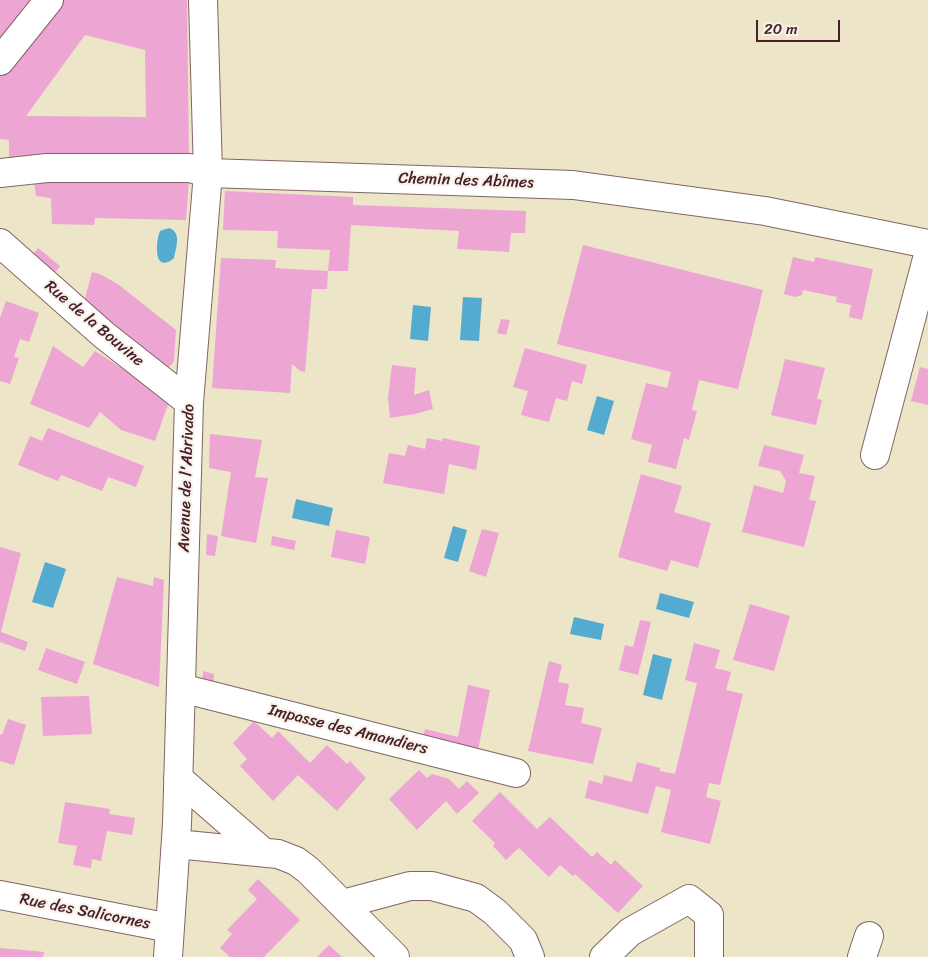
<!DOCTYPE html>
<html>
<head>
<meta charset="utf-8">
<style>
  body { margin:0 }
  #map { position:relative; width:928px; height:957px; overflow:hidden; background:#ece5c7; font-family:Sriracha,sans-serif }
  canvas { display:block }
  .scale { position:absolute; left:756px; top:20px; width:84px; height:22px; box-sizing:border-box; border:2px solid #4a1f2b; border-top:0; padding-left:6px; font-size:15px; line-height:18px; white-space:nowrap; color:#4a1f2b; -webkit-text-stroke:4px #f7f3e8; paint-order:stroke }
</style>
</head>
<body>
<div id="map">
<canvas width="928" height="957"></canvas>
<div class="scale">20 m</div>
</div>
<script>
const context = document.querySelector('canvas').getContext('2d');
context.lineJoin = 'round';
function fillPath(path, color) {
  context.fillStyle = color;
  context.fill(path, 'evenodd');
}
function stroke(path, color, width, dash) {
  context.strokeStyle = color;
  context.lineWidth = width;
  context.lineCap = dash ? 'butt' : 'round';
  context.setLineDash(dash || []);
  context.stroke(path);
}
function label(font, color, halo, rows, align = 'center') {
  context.font = font + ' Sriracha,sans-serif';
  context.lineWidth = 4.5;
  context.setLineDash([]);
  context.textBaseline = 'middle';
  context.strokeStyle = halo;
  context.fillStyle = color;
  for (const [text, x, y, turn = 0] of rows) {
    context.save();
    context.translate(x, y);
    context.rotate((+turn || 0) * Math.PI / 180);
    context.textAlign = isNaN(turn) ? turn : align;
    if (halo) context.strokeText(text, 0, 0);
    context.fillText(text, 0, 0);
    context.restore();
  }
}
fillPath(new Path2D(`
  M169,228C182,232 176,248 174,258C154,275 155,243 160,231Z
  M463,297L482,298L479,341L460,340Z
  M413,305L431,307L428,341L410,339Z
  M597,396L614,401L604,435L587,430Z
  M296,499L333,508L329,526L292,518Z
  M453,526L467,530L458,562L444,558Z
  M45,562L66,569L53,608L32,602Z
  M660,593L694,602L689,618L656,609Z
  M574,617L604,624L601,640L570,634Z
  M653,654L672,659L662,700L643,695Z`), '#53abd0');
fillPath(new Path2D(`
  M0,0H34L0,44Z
  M64,0H187L189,159L9,165V140L0,139V77L54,15ZM85,35L145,50L146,117L26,116Z
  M33,176L189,179L186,220L95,218L94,225L52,224L51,198L36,196Z
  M225,191L353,197V205L526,211L525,233H511L509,252L457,249L459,231L351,225L348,271H328L330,250L277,248L278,231L223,230Z
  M583,245L763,290L738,389L699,380L692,410L697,411L689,440L684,438L676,469L648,462L652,445L631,439L646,383L667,388L671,372L557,344Z
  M38,248L60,266L51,278L29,259Z
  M793,257L814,262L815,257L873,269L862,320L849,317L851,305L836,302L837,297L803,290L802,295L795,297L784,294Z
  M221,258L276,260L275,268L328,271L327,289H312L305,372L300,371L292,364L290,393L212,388Z
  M92,272L102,275L119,285L176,330L174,361L171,365L166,369L83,306Z
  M6,301L39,313L29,342L20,339L14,357L19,358L10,384L0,381V318Z
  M501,319L510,320L506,335L497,333Z
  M53,346L83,367L95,351L170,399L155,441L121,430L100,412L89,428L30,404Z
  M525,348L587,365L582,384L572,381L567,401L556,398L549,422L521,415L528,391L513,387Z
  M785,359L825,368L817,399L822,400L816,425L771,415Z
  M392,365L416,368L414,395L429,390L433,409L415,414L390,418L388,398Z
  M920,367L928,369V405L911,401Z
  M48,428L144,466L136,487L108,477L102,491L61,475L58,481L18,465L30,436L42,441Z
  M210,434L262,440L255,477L268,478L256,543L221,536L231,472L209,468Z
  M427,438L442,441L443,438L480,446L476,470L449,464L444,494L383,483L389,453L405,456L408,445L425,449Z
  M764,445L804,455L799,473L815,476L809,500L816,501L804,547L742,532L754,485L783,493L786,481L780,471L758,466Z
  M641,474L682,486L674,512L711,523L698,568L671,560L667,571L618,557Z
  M482,529L499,533L486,577L469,571Z
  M336,530L370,537L365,564L331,557Z
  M207,534L218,536L215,556L206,555Z
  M272,536L296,541L294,550L271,545Z
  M0,547L21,553L1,632L28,642L25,651L0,642Z
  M117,577L153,586L154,577L164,580L159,687L93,664Z
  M750,604L790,616L774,671L733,660Z
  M640,620L651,622L638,675L619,670L625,645L633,647Z
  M694,643L720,650L715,668L731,672L726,690L743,694L720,785L709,783L706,797L721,801L710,844L661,832L671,790L656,786L648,814L585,798L589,780L602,784L604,775L632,782L637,762L660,768V771L675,774L697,683L685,680Z
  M46,648L85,662L77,684L38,670Z
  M549,661L562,665L558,682L569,684L565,705L584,708L581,723L602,728L593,764L528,751Z
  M203,671L214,674L213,688L202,685Z
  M468,685L490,690L477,755L422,741L425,729L458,737Z
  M89,696L92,734L43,736L41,697Z
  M8,719L26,725L14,765L0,761V734L2,735Z
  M254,721L272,738L278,731L310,763L327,745L347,764L350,761L366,778L337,811L298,775L273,801L240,766L247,759L233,743Z
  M419,770L427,778L432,774L449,779L459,789L467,781L479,793L457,814L446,801L417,830L389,799Z
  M500,792L537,829L550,817L592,857L597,852L611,865L615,860L643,886L618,913L575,874L573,876L560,865L549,877L519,848L506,860L493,846L495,843L472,821Z
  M65,802L110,809L109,814L135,818L132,835L107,831L101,861L92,859L91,868L73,865L77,846L58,843Z
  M258,879L300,920L264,957H230L220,948L232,934L227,930L257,899L248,890Z
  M329,945L342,957H317Z
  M0,948L35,951L44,952L43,957H0Z`), '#eda5d3');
const minor = new Path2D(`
  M0,61L49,0
  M0,173L47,168H190L208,173L573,185L765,211L928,244
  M0,243L104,335L189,402
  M875,455L928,255
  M181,688L516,773
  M178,778L262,851
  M176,844L278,854L296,861L308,870L395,957
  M0,895L170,928
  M343,904L410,886H432L476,898L495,912L523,940L530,957
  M168,957L177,824L189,402L208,173L203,0
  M604,957L630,932L689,899L709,915V957
  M862,957L869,936`);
stroke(minor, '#836462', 30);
stroke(minor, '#fff', 28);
label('16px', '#4a1f2b', '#f7f3e8', [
  ["Chemin des Abîmes",466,181,2],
  ["Rue de la Bouvine",94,324,40],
  ["Avenue de l'Abrivado",187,478,-88],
  ["Impasse des Amandiers",348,730,14],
  ["Rue des Salicornes",85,912,11]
]);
</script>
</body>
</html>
